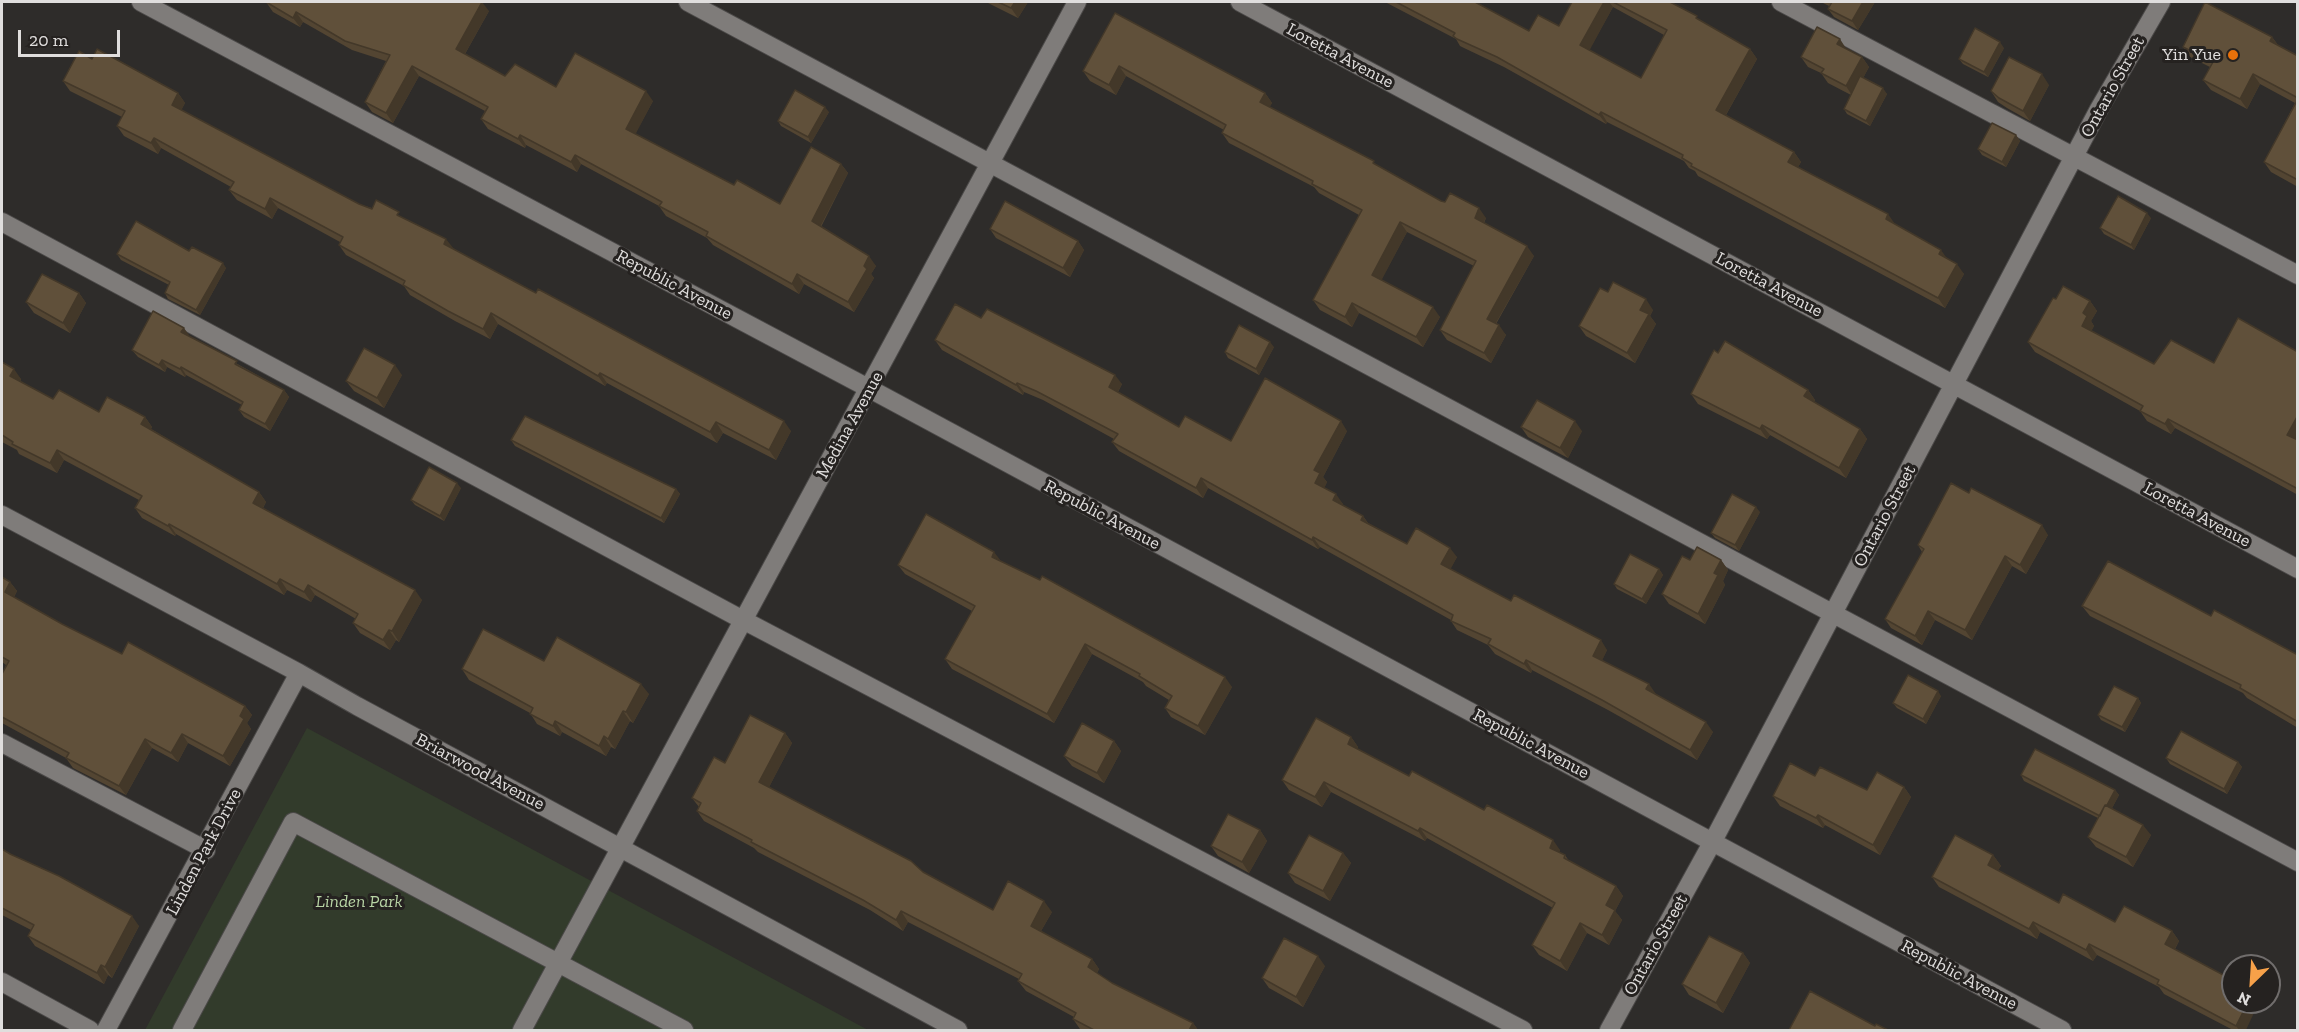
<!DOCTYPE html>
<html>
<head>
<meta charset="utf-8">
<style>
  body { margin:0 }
  #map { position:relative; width:2299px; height:1032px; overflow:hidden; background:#2e2c2a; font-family:"Zilla Slab",serif }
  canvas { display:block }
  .frame { position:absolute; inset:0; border:3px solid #e0dedd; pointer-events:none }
  .north { position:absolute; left:2221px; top:954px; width:60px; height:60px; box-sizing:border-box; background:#252220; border:2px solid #706d6c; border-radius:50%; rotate:205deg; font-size:16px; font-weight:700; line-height:24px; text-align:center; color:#e0dedd }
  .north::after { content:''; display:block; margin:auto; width:21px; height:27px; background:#f7a149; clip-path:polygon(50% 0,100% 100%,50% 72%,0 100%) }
  .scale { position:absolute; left:18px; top:30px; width:102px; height:27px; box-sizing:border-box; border:3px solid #e0dedd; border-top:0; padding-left:8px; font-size:18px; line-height:21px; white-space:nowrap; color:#e0dedd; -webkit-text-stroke:4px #252220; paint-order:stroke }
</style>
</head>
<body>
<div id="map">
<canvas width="2299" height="1032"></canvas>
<div class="frame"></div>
<div class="north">N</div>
<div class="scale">20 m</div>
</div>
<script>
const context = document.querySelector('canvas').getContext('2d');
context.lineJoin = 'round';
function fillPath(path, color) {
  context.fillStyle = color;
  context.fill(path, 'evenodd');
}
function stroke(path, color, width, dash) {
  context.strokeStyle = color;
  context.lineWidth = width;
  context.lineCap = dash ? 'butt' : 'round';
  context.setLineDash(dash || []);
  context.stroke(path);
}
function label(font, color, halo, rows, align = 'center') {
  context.font = font + ' "Zilla Slab",serif';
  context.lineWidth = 6;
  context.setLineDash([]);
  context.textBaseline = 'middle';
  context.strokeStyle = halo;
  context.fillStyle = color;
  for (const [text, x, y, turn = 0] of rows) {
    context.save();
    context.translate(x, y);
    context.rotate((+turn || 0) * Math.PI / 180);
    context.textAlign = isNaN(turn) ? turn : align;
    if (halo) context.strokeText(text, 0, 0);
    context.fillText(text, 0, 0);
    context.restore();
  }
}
fillPath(new Path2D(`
  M307,728L868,1030H145Z`), '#323b2b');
const minor = new Path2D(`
  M141,2L870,389L2062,1030
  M688,2L2298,862
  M1240,2L2298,569
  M1781,2L2298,275
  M2,222L743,620L1523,1030
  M2,515L299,673L357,706L958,1030
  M2,743L206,850
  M2,982L90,1030
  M106,1030L299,673
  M182,1030L293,822L684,1030
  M522,1030L1077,2
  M1609,1030L1713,841L2099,109L2161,2`);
stroke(minor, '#4b4948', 20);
stroke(minor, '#7f7c7a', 18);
fillPath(new Path2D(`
  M266,2L489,11L465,54L505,76L556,87L653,101L635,134L734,185L780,204L841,164L848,173L821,227L876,266L871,274L874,278L854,312L804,284L799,294L713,245L707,238L666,216L659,206L581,164L577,172L526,145L525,148L488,129L481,119L485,111L419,76L393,123L372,112L365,102L386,61L352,50L303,22L300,27L273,12Z
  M986,2H1028L1018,18Z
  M1385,2H1475L1529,31L1559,26L1572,2H1670L1700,20L1750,49L1757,59L1726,115L1794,152L1801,162L1798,167L1895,224L1947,258L1964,274L1945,308L1698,176L1695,171L1689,168L1684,161L1607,122L1606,124L1504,67L1464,48L1460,46L1456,39ZM1613,7L1664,35L1641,78L1589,50Z
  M1821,2H1875L1858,30L1834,17L1828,9L1829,6Z
  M1115,13L1265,93L1272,103L1269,107L1441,201L1486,218L1484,223L1534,256L1496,324L1506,335L1491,363L1447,340L1440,330L1474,266L1407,232L1381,280L1440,317L1423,347L1359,313L1352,327L1320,310L1313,300L1359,215L1319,193L1314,187L1229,143L1222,133L1224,130L1126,76L1116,95L1090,81L1083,71Z
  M2272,37L2278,45L2298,56V187L2271,172L2264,162L2295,103L2260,84L2247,109L2211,90L2203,80L2210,67L2190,57L2183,47Z
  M2004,48L1988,77L1963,64L1959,59Z
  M1847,49L1862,57L1869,67L1863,78L1887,94L1870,126L1847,114L1844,109L1851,95L1828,83L1821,73L1808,67L1801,57Z
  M92,59L178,93L185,103L181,110L359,204L403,218L453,249L791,431L776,460L723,433L717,443L607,383L605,386L498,324L490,339L455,321L410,295L404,286L346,255L339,245L340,242L278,208L272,219L237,200L229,190L231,187L161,148L158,154L124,136L117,126L122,117L70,91L63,81Z
  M2049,85L2030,121L2007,108L1998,102L1991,91Z
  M829,112L811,143L781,126L778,121Z
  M2016,135L2020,141L2006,167L1982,155L1978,149Z
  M2151,218L2134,250L2104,234L2100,228Z
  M990,229L1078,241L1084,250L1070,277L996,238Z
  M189,251L226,268L200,315L168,299L165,293L169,285L121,260L117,254Z
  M1608,292L1653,310L1650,316L1656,324L1635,363L1586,336L1579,326Z
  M79,293L86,303L70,333L34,313L26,302Z
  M2056,299L2090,301L2097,311L2091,321L2094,326L2091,331L2154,364L2214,363L2298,352V438L2296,440H2298V495L2175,428L2171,434L2147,421L2140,411L2035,352L2028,342Z
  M981,318L1122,384L1118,392L1179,427L1231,441L1347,431L1323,477L1327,482L1324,488L1343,504V505L1363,516L1368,523L1407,544L1457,557L1450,569L1511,601L1607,650L1602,660L1656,694L1713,732L1697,760L1608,710L1532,670L1531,673L1495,654L1488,645L1457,630L1451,621V620L1320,547L1318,549L1208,488L1203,498L1119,451L1112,442L1114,439L1043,400L1024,392L1023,395L942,350L935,340Z
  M189,335L188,336L241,366L284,390L289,397L270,431L244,417L239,410L242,405L186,375L185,377L167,367L165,372L138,357L132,350Z
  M1274,347L1259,375L1228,358L1225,352Z
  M1718,353L1808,390L1815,400L1814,402L1860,429L1867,439L1846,478L1770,435L1767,439L1698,404L1691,394Z
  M2,362L21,379L20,382L53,399L99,412L145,417L152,427L151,429L259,492L266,502L263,508L422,600L399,642L396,640L390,650L360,633L353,623L356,619L315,595L311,602L287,590L284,595L176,534L175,536L142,518L135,508L139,500L64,460L57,473L19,454L17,450L2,442Z
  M402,375L384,408L354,391L346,381Z
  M1521,427L1582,431L1568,458L1528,437Z
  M511,440L676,489L680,494L664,523L515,446Z
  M461,488L444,521L415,505L411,500Z
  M1760,512L1739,551L1715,538L1711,533Z
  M2048,535L2026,574L2012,566L1972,640L1935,620L1922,645L1891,628L1885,619L1922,552L1918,545Z
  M1690,560H1721L1728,570L1723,581L1725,585L1705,624L1669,604L1662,594Z
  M1001,561L1232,687L1205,735L1171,717L1165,708L1169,700L1146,686L1143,682L1092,654L1054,723L952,669L945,659L972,611L905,574L898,565Z
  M1659,569L1663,575L1646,604L1617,589L1614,584Z
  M2,577L10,582L17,591L14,597L62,624L122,654L245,706L252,715L247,723L251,729L230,766L188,743L178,762L152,748L126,795L73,768L66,758L2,723V674L6,665L2,662Z
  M2082,606L2211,616L2298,655V728L2247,698L2243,693L2090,616Z
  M544,661L649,694L633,723L630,721L615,749L611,747L606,756L562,732L560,736L537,724L530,713L469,680L462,669Z
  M1941,696L1926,724L1897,708L1893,703Z
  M2138,698L2141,703L2125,732L2101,720L2098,715Z
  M785,733L792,743L769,787L993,910L1052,912L1041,931L1092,959L1099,969L1097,973L1112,983L1193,1023L1198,1030H1082L1080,1029L1073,1019L1074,1017L1026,991L1018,981L1019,979L908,922L903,931L870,910L758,852L754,848L704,821L697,811L699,807L692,798L725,763Z
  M1351,737L1358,747L1357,749L1409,776L1560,850L1559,852L1565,855L1569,861L1616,886L1623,896L1615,911L1622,920L1609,945L1587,933L1567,971L1539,955L1532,945L1553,908L1427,838L1425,841L1331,792L1322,807L1289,790L1282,780Z
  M1114,741L1121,751L1104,783L1072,766L1064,756Z
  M2166,758L2238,762L2242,767L2227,794L2170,764Z
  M2021,775L2115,790L2119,795L2112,808L2151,835L2133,867L2096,847L2088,837L2098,818L2024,781Z
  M1815,776L1867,790L1904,787L1911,797L1880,855L1825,825L1823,828L1780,806L1773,796Z
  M1260,830L1267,841L1249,873L1218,856L1211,846Z
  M2,849L139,926L112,978L108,975L104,984L35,946L28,936L31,930L2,915Z
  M1343,853L1351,863L1330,901L1295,883L1288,873Z
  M1993,855L2001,866L1998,870L2059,903L2115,922L2172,931L2179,941L2175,949L2246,1030H2233L2164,994L2159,987L2097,955L2093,961L2040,932L2037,939L1939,887L1932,877Z
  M1743,953L1750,963L1723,1013L1689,995L1682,984Z
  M1325,966L1303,1007L1269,988L1262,978Z`), '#534532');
fillPath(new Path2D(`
  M482,2L489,11L462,59L456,49Z
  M1015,2H1028L1018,18L1011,8Z
  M1604,2H1609L1613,7L1587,55L1580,45Z
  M1863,2H1875L1858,30L1852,21Z
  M296,12L303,22L300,27L293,18Z
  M2272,37L2279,47L2270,41Z
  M1840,39L1847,50L1837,44Z
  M2000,42L2004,48L1988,77L1984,72Z
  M1750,49L1757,59L1723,120L1716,110Z
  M1862,57L1869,67L1853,97L1846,86Z
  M412,66L419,76L393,123L386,113Z
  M1119,66L1126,76L1116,95L1109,85Z
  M2042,74L2049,85L2030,121L2023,111Z
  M2253,74L2260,84L2247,109L2240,99Z
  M1883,88L1887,94L1870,126L1866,121Z
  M646,91L653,101L633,139L626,129Z
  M178,93L185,103L179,115L172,105Z
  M1265,93L1272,103L1267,112L1260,102Z
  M825,107L829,112L811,143L808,137Z
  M1601,112L1607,122L1606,124L1599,115Z
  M520,135L526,145L525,148L518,139Z
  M2016,135L2020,141L2006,167L2002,162Z
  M154,138L161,148L158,154L151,143Z
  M1794,152L1801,162L1795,172L1788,162Z
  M575,155L581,164L577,172L571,162Z
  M841,164L848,173L818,231L812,221Z
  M270,198L278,208L272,219L265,209Z
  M1479,208L1486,218L1481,227L1475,218Z
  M2147,213L2151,218L2134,250L2131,245Z
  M1888,214L1895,224L1886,219Z
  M1400,222L1407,232L1379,285L1372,275Z
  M446,239L454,249L444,244Z
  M1078,241L1084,250L1070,277L1063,268Z
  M1527,246L1534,256L1493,328L1487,319Z
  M1941,250L1948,260L1939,254Z
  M869,256L876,266L871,274L874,278L854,312L848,302L864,266Z
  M223,263L226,268L200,315L196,310Z
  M1957,264L1964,274L1945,308L1938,298Z
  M797,274L804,284L799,294L792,284Z
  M79,293L86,303L70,333L63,323Z
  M1646,299L1653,310L1650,316L1656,324L1635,363L1627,353L1640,310Z
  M2090,301L2097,311L2091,321L2094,326L2089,336L2082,326L2083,313Z
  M1352,303L1359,313L1352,327L1345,317Z
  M1433,307L1440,317L1423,347L1416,337Z
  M491,313L498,324L490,339L483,329Z
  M1499,325L1506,335L1491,363L1484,353Z
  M184,328L189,335L186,340L181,332Z
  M1270,342L1274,347L1259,375L1256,369Z
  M162,360L167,367L165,372L159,365Z
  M395,365L402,375L384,408L377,398Z
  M181,367L186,375L185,377L180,369Z
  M14,369L21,379L17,386L10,376Z
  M600,373L607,383L605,386L598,376Z
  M1115,375L1122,384L1115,397L1109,387Z
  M1017,383L1024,392L1023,395L1016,385Z
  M284,390L289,397L270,431L265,424Z
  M1808,390L1815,400L1811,407L1804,396Z
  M2298,415V438L2294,445L2287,435Z
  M145,417L152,427L148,434L141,424Z
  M2168,419L2175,428L2171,434L2165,424Z
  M784,421L791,431L776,460L769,450Z
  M1341,421L1347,431L1323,477L1327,482L1322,493L1315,483L1314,470Z
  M1575,421L1582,431L1568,458L1560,448Z
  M716,422L723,433L717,443L710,432Z
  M1762,425L1770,435L1767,439L1760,429Z
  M1860,429L1867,439L1846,478L1839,468Z
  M57,450L64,460L57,473L50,463Z
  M1201,478L1208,488L1203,498L1196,488Z
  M457,483L461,488L444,521L440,516Z
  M676,489L680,494L664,523L661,518Z
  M259,492L266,502L260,513L253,503Z
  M1336,494L1343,504L1340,510L1333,500Z
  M1756,507L1760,512L1739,551L1735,545Z
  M1363,516L1369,525L1361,520Z
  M169,524L176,534L175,536L168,526Z
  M2042,525L2048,535L2026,574L2020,565Z
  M1313,537L1320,547L1318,549L1312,540Z
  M1450,548L1457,557L1448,574L1441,564Z
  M994,552L1001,561L992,557Z
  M2005,556L2012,566L1972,640L1965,630Z
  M1721,560L1728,570L1723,581L1725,585L1705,624L1698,614L1714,573Z
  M1659,569L1663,575L1646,604L1642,599Z
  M280,579L287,590L284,595L277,584Z
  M10,582L17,591L12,601L5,592Z
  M308,585L315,595L311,602L304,592Z
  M415,590L422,600L399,642L392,631Z
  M1928,611L1935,620L1922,645L1915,636Z
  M389,630L396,640L390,650L383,640Z
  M1601,640L1607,650L1600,665L1593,656Z
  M1085,644L1092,654L1054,723L1047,714Z
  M1526,660L1532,670L1531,673L1524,664Z
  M1225,677L1232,687L1205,735L1198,726Z
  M641,684L649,694L633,723L626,712Z
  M1649,684L1656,694L1646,689Z
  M1938,691L1941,696L1926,724L1923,719Z
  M2138,698L2141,703L2125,732L2122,727Z
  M245,706L252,715L247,723L251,729L230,766L223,756L240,716Z
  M623,711L630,721L615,749L608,739Z
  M555,721L562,732L560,736L553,726Z
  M1706,722L1713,732L1697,760L1690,750Z
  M785,733L792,743L766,793L759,782Z
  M182,734L188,743L178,762L171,753Z
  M604,736L611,747L606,756L599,746Z
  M1351,737L1358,747L1355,754L1348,744Z
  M145,739L152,748L126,795L119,786Z
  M1114,741L1121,751L1104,783L1097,773Z
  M2238,762L2242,767L2227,794L2224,789Z
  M1324,782L1331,792L1322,807L1315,797Z
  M1904,787L1911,797L1880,855L1873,845Z
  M2115,790L2119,795L2105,822L2101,817Z
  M1818,815L1825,825L1823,828L1816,818Z
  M2143,825L2151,835L2133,867L2126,857Z
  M1420,828L1427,838L1425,841L1418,831Z
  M1260,830L1267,841L1249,873L1242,862Z
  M1553,840L1560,850L1557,858L1550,848Z
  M1343,853L1351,863L1330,901L1323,891Z
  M1993,855L2001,866L1995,875L1988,865Z
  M1616,886L1623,896L1615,911L1622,920L1609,945L1602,935L1606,905Z
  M1044,901L1052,912L1038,936L1031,926Z
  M901,911L908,922L903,931L896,920Z
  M132,916L139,926L112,978L105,967Z
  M2033,922L2040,932L2037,939L2029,929Z
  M1580,923L1587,933L1567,971L1560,961Z
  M2172,931L2179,941L2172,954L2165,944Z
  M2089,944L2097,955L2093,961L2086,950Z
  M1743,953L1750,963L1723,1013L1716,1003Z
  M1318,956L1325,966L1303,1007L1296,997Z
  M1092,959L1099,969L1095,977L1088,967Z
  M101,965L108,975L104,984L97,973Z
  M2248,1002H2259L2246,1030H2239L2236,1026Z
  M1193,1023L1198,1030H1189Z`), '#433829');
const building = new Path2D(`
  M266,2H482L456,49L505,76L515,64L556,87L575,53L646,91L626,129L734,185L737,180L780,204L811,147L841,164L812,221L869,256L864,266L867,269L848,302L797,274L792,284L706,236L708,232L659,206L662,202L575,155L571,162L520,135L518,139L481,119L488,107L412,66L386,113L365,102L390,55L345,41L296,12L293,18Z
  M998,2H1015L1011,8Z
  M1396,2H1475L1529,31L1538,15L1559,26L1572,2H1604L1580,45L1641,78L1667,30L1613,2H1670L1697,16L1696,18L1750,49L1716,110L1794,152L1788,162L1888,214L1886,219L1941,250L1939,254L1957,264L1938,298L1691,166L1692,164L1682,158L1683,155L1601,112L1599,115L1497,57L1457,39L1453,36L1455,33Z
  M1832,2H1831H1863L1852,21L1828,9Z
  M2205,2L2272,37L2270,41L2298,56V98L2253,74L2240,99L2203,80L2213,62L2183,47Z
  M1115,13L1265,93L1260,102L1374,161L1373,163L1441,201L1445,202L1450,193L1479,208L1475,218L1527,246L1487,319L1499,325L1484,353L1440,330L1476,261L1400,222L1372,275L1433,307L1416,337L1352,303L1345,317L1313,300L1362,210L1312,184L1313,181L1222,133L1226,125L1119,66L1109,85L1083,71Z
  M1817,27L1840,39L1837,44L1862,57L1846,86L1821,73L1824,69L1801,57Z
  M1975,28L2000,42L1984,72L1959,59Z
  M97,49L178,93L172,105L359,204L372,209L376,200L399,212L397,215L446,239L444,244L536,293L538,289L784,421L769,450L716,422L710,432L600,373L598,376L491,313L483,329L448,311L403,285L405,281L339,245L343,237L270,198L265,209L229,190L234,182L154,138L151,143L117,126L125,111L63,81L79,51L92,59Z
  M2009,57L2042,74L2023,111L1999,98L1991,91Z
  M1860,76L1883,88L1866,121L1844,109Z
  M795,90L825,107L808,137L778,121Z
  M2298,99V180L2264,162Z
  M1992,123L2016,135L2002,162L1978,149Z
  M2118,196L2147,213L2131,245L2100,228Z
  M1005,201L1078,241L1063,268L990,229Z
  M136,221L189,251L192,247L223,263L196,310L165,293L170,282L117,254Z
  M42,274L79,293L63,323L26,302Z
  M1613,282L1646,299L1640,310L1649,314L1627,353L1579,326L1600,288L1608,292Z
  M2063,286L2090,301L2083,313L2087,316L2082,326L2154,364L2171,340L2214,363L2238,318L2298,352V415L2287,435L2298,440V489L2168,419L2165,424L2140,411L2143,406L2028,342L2053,298L2056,299Z
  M955,304L981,318L987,309L1115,375L1109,387L1179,427L1185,416L1231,441L1265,378L1341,421L1314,470L1320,473L1315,483L1336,494L1333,500L1363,516L1361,520L1407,544L1416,528L1450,548L1441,564L1511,601L1514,595L1601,640L1593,656L1649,684L1646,689L1706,722L1690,750L1602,700L1526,660L1524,664L1488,644L1491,639L1451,621L1453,615L1313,537L1312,540L1201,478L1196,488L1112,442L1118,434L1036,391L1017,383L1016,385L935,340Z
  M153,311L184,328L181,332L237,361L235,364L284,390L265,424L239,410L243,402L181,367L180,369L162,360L159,365L132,350Z
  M1239,325L1270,342L1256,369L1225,352Z
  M1725,341L1808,390L1804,396L1860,429L1839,468L1762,425L1760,429L1691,394L1714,350L1718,353Z
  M364,348L395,365L377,398L346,381Z
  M2,362L14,369L10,376L53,399L59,390L99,412L107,397L132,410L145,417L141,424L259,492L253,503L415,590L392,631L389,630L383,640L353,623L358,614L308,585L304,592L280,579L277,584L169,524L168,526L135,508L142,496L57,450L50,463L12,444L13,442L2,435Z
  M1537,400L1575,421L1560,448L1521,427Z
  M525,416L676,489L661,518L511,440Z
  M429,467L457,483L440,516L411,500Z
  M1951,483L1969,493L1971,488L2042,525L2020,565L2005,556L1965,630L1928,611L1915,636L1885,619L1924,549L1918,545Z
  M1732,494L1756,507L1735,545L1711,533Z
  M926,514L994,552L992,557L1040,580L1042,576L1225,677L1198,726L1165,708L1172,696L1139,676L1140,674L1085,644L1047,714L945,659L975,606L898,565Z
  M1697,547L1721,560L1714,573L1718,575L1698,614L1662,594L1682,556L1690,560Z
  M1630,554L1659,569L1642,599L1614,584Z
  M2108,561L2211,616L2214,610L2298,655V722L2240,688L2241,685L2082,606Z
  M2,577L10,582L5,592L62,624L122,654L128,642L245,706L240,716L244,719L223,756L182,734L171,753L145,739L119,786L66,758L69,753L2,717V674L9,661L2,657Z
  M483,629L544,661L557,637L641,684L626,712L623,711L608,739L604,736L599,746L555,721L553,726L530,714L533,708L462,669Z
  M1908,675L1938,691L1923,719L1893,703Z
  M2114,686L2138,698L2122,727L2098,715Z
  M750,715L785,733L759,782L911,861L923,872L993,910L1008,881L1044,901L1031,926L1092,959L1088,967L1112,983L1193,1023L1189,1030H1094L1073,1019L1076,1013L1018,981L1022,974L901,911L896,920L863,900L751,842L752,840L697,811L701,803L692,798L714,757L725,763Z
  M1316,718L1351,737L1348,744L1409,776L1412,771L1484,810L1487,805L1553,840L1550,848L1565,855L1564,858L1616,886L1606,905L1615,910L1602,935L1580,923L1560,961L1532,945L1555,903L1420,828L1418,831L1324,782L1315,797L1282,780Z
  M1082,723L1114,741L1097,773L1064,756Z
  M2181,731L2238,762L2224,789L2166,758Z
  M2035,749L2115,790L2107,805H2105L2100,816L2021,775Z
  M1790,763L1815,776L1820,767L1867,790L1877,772L1904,787L1873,845L1818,815L1816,818L1773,796Z
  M2105,805L2143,825L2126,857L2088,837Z
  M1228,814L1260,830L1242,862L1211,846Z
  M1309,835L1343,853L1323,891L1288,873Z
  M1955,835L1993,855L1988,865L2059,903L2063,894L2115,922L2124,906L2172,931L2165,944L2229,978L2233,971V1002H2248L2236,1026L2157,984L2159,980L2089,944L2086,950L2033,922L2029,929L1932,877Z
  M2,849L10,854L59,876L132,916L105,967L101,965L97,973L28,936L34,925L2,908Z
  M1709,936L1743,953L1716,1003L1682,984Z
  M1284,938L1318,956L1296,997L1262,978Z
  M1810,991L1875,1026L1876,1024L1888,1030H1789Z`);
fillPath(building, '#60503a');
stroke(building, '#433829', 1.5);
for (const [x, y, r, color] of [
  [2233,55,6,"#e8710a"]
]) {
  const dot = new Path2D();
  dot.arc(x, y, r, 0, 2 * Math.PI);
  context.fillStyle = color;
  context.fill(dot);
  stroke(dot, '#252220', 2);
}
label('18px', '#e0dedd', '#252220', [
  ["Yin Yue",2221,55]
], 'right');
label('18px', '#e0dedd', '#252220', [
  ["Loretta Avenue",1340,56,28],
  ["Ontario Street",2113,87,-61],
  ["Republic Avenue",674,285,28],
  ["Loretta Avenue",1769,285,28],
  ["Medina Avenue",850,425,-61],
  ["Republic Avenue",1102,515,28],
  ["Loretta Avenue",2197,515,28],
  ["Ontario Street",1885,516,-62],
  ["Republic Avenue",1531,744,28],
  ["Briarwood Avenue",480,772,28],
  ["Linden Park Drive",204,852,-62],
  ["Ontario Street",1656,945,-61],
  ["Republic Avenue",1959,975,28]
]);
label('italic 18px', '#b7d3a4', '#252220', [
  ["Linden Park",359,902]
]);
</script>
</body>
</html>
